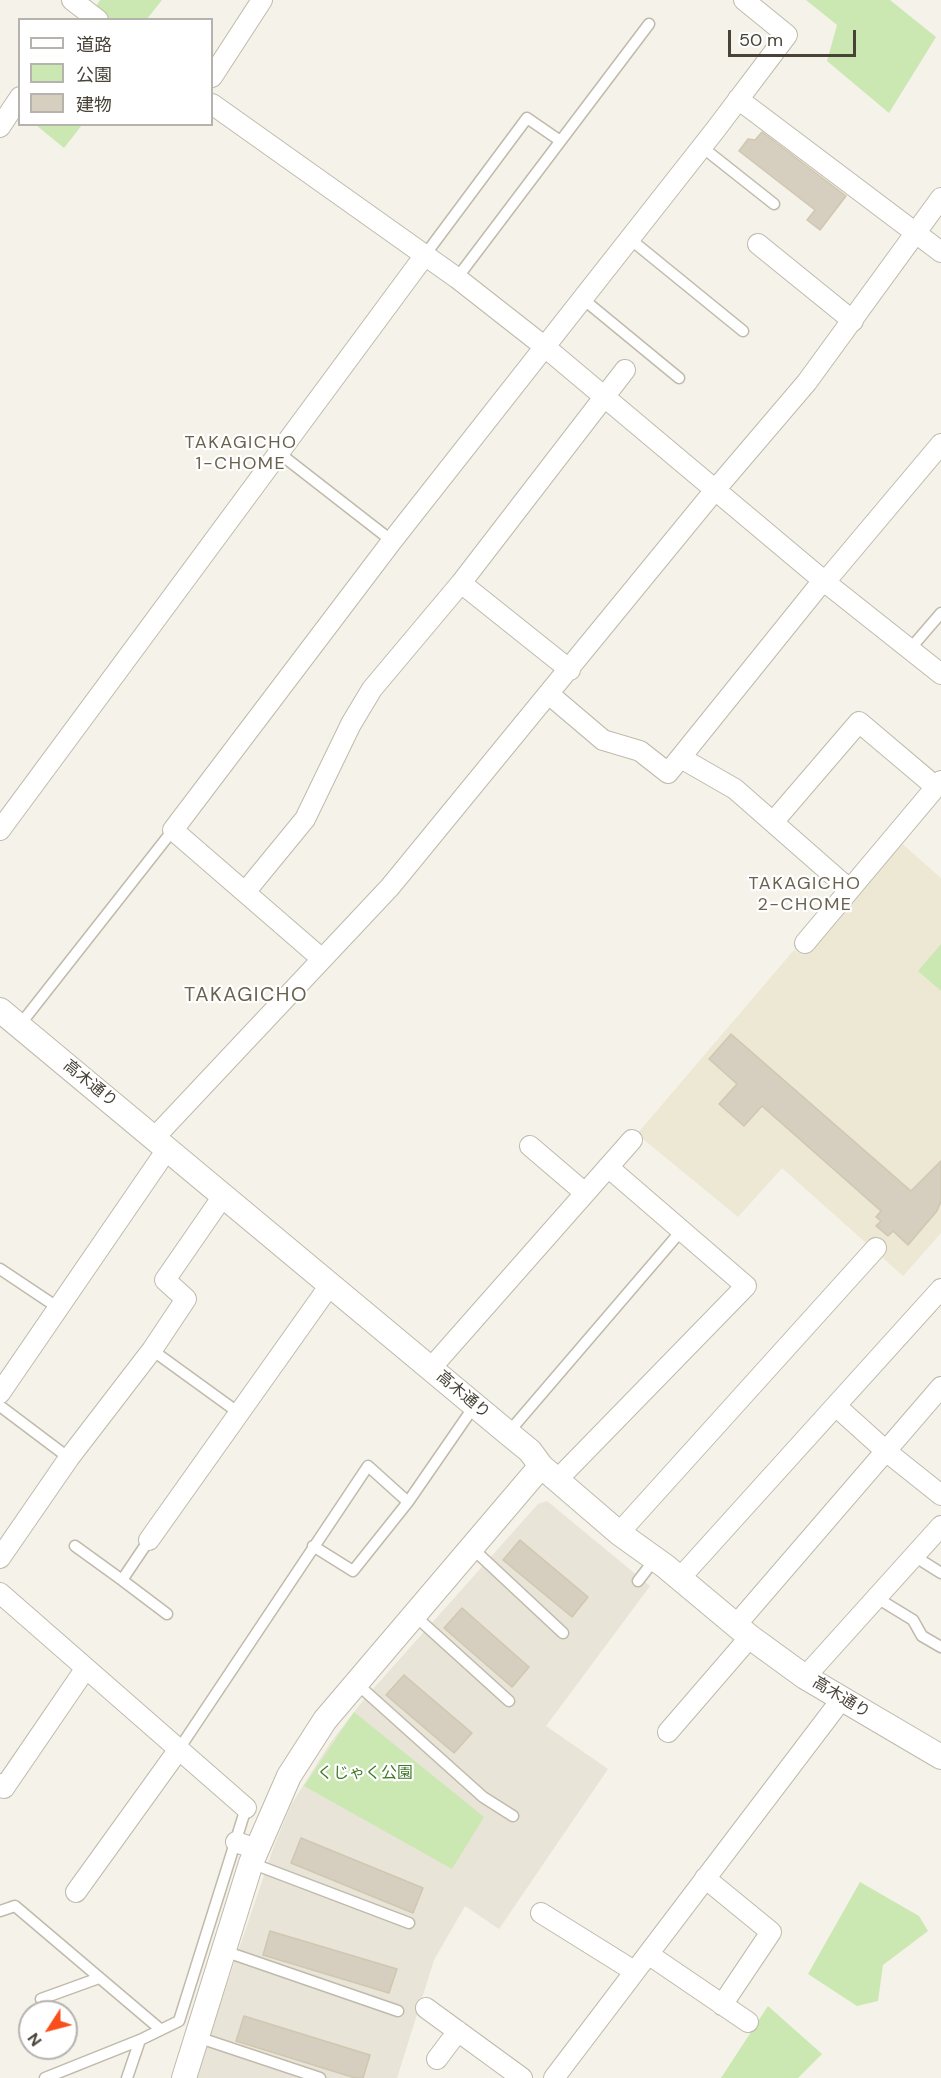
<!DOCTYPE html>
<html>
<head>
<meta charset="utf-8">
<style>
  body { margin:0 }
  #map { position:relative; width:941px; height:2078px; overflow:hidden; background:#f4f2e9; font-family:"DM Sans","Noto Sans JP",sans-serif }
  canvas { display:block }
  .legend { position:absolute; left:18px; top:18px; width:195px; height:108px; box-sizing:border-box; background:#fff; border:2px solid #b6b3af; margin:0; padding:8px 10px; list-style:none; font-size:18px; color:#484237 }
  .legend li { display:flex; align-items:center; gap:12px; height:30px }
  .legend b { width:30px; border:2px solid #b6b3af }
  .north { position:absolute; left:18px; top:2000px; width:60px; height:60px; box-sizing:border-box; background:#fff; border:2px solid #b6b3af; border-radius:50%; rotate:234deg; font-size:16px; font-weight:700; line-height:24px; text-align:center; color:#484237 }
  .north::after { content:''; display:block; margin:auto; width:21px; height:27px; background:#f84e1c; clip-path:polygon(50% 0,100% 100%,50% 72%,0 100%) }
  .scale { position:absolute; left:728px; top:30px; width:128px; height:27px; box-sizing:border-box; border:3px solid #484237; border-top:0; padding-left:8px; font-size:18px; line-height:21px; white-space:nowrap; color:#484237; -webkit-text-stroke:4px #fff; paint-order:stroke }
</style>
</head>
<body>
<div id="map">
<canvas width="941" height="2078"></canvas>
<ul class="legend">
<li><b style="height:8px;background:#fff"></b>道路</li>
<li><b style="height:16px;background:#cbe8b2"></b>公園</li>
<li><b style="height:16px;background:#d6cebe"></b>建物</li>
</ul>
<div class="north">N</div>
<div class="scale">50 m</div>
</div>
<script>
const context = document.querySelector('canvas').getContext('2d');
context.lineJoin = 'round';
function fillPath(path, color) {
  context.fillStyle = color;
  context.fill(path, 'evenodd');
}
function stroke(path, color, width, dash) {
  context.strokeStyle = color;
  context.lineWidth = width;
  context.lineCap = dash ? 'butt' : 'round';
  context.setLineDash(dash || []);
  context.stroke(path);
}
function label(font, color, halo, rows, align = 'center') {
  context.font = font + ' "DM Sans","Noto Sans JP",sans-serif';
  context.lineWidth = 4.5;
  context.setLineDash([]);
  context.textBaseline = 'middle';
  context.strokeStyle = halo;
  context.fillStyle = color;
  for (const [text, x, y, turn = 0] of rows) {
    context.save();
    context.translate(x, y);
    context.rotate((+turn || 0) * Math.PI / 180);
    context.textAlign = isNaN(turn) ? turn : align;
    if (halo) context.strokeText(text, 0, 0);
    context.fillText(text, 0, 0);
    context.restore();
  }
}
fillPath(new Path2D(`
  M547,1501L650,1586L546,1726L608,1769L499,1929L465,1906L434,1960L397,2078H195L274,1846L291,1805L330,1743L365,1698L538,1504Z`), '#e8e4d7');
fillPath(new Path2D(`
  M899,841L941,878V1233L903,1276L782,1168L738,1217L637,1134L794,950L803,955Z`), '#ede8d3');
fillPath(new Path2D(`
  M100,0H162L147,19L87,20Z
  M806,0H890L936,37L889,113L827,61L837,25Z
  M36,125H82L64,148Z
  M941,944V991L918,971Z
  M354,1712L484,1817L452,1869L304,1786Z
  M860,1882L919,1916L928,1931L883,1965L878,2001L857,2006L808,1974Z
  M768,2006L822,2054L798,2078H721Z`), '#cbe8b2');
const building = new Path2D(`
  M762,132L846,196L820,230L807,220L815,210L739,151L748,139L755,140Z
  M731,1034L911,1191L941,1161V1201L937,1211L908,1245L893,1231L888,1236L876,1226L881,1221L876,1217L881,1211L762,1106L744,1126L719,1104L737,1084L709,1059Z
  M520,1540L588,1597L572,1617L503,1560Z
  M462,1608L529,1667L512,1687L444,1628Z
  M404,1675L472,1733L454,1753L386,1695Z
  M301,1838L423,1888L413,1913L291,1863Z
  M270,1931L397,1969L389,1993L263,1955Z
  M244,2016L370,2055L363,2078H355L236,2041Z`);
fillPath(building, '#d6cebe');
stroke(building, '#d0c7b1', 1.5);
const service = new Path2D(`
  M702,147L774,204
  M630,239L743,331
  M425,255L527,118L559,140
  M457,278L649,24
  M583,299L679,378
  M279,453L392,541
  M910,649L941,613
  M19,1026L173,830
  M0,1269L60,1309
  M152,1350L239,1413
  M0,1406L69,1458
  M508,1433L681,1231
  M75,1546L122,1580L149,1540
  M313,1546L353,1571L408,1502L475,1405
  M472,1548L563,1633
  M914,1556L941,1573
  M122,1580L167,1614
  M638,1581L655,1559
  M877,1598L913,1620L922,1636L941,1647
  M414,1615L509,1701
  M356,1683L483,1797L513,1816
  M179,1749L368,1466L408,1502
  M251,1863L409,1923
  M0,1911L15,1906L160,2029
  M224,1951L398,2011
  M41,1999L99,1978
  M197,2037L320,2078
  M45,2078L140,2040L179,2021L246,1808
  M127,2078L140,2040`);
const minor = new Path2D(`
  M72,0L98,20
  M212,77L262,0
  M738,99L941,252
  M212,104L457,278L545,347L825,582L941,674
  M0,127L20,97
  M758,244L853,321
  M461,583L570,670
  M550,695L603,740L640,751L668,773L817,588L825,582L941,444
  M681,758L735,789L849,889
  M774,821L859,722L936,787
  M0,830L425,255
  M246,891L305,819L351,724L372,689L461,583L625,370
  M805,943L941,781
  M322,959L173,830L392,541L716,129L787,35L744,0
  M155,1137L390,887L715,490L807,382L941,198
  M530,1146L585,1193
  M431,1368L632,1140
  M0,1393L168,1148
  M837,1407L887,1452L941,1495
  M557,1480L746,1286L608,1167
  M619,1533L876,1248
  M149,1540L330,1285
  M0,1558L69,1458L152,1350L186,1299L165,1280L223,1196
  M680,1578L941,1289
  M0,1593L246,1808
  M735,1626L941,1387
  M805,1677L941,1526
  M668,1732L750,1637
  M0,1784L4,1788L86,1668
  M236,1842L256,1849
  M705,1878L771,1932L722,2005
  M76,1892L179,1749
  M541,1913L634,1971
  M648,1954L748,2022
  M426,2008L522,2078
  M437,2059L458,2031
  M554,2078L841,1700`);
const tertiary = new Path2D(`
  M0,1010L508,1433L530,1451L541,1466L619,1533L665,1566L750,1637L805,1677L941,1757
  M184,2078L251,1863L289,1776L325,1720L541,1466`);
stroke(service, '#c0baab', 13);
stroke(minor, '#c0baab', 22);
stroke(tertiary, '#c0baab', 26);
stroke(service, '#fff', 10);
stroke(minor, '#fff', 20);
stroke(tertiary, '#fff', 24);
label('16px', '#484237', '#fff', [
  ["高木通り",90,1084,39],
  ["高木通り",463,1395,40],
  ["高木通り",841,1698,31]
]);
label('16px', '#42792a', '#fff', [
  ["くじゃく公園",365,1774]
]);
context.letterSpacing = '1.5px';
label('18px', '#6a614e', '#fff', [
  ["TAKAGICHO",241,443],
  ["1-CHOME",241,464],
  ["TAKAGICHO",805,884],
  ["2-CHOME",805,905]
]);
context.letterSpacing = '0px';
context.letterSpacing = '1.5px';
label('20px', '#6a614e', '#fff', [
  ["TAKAGICHO",246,996]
]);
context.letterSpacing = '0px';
</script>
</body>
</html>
